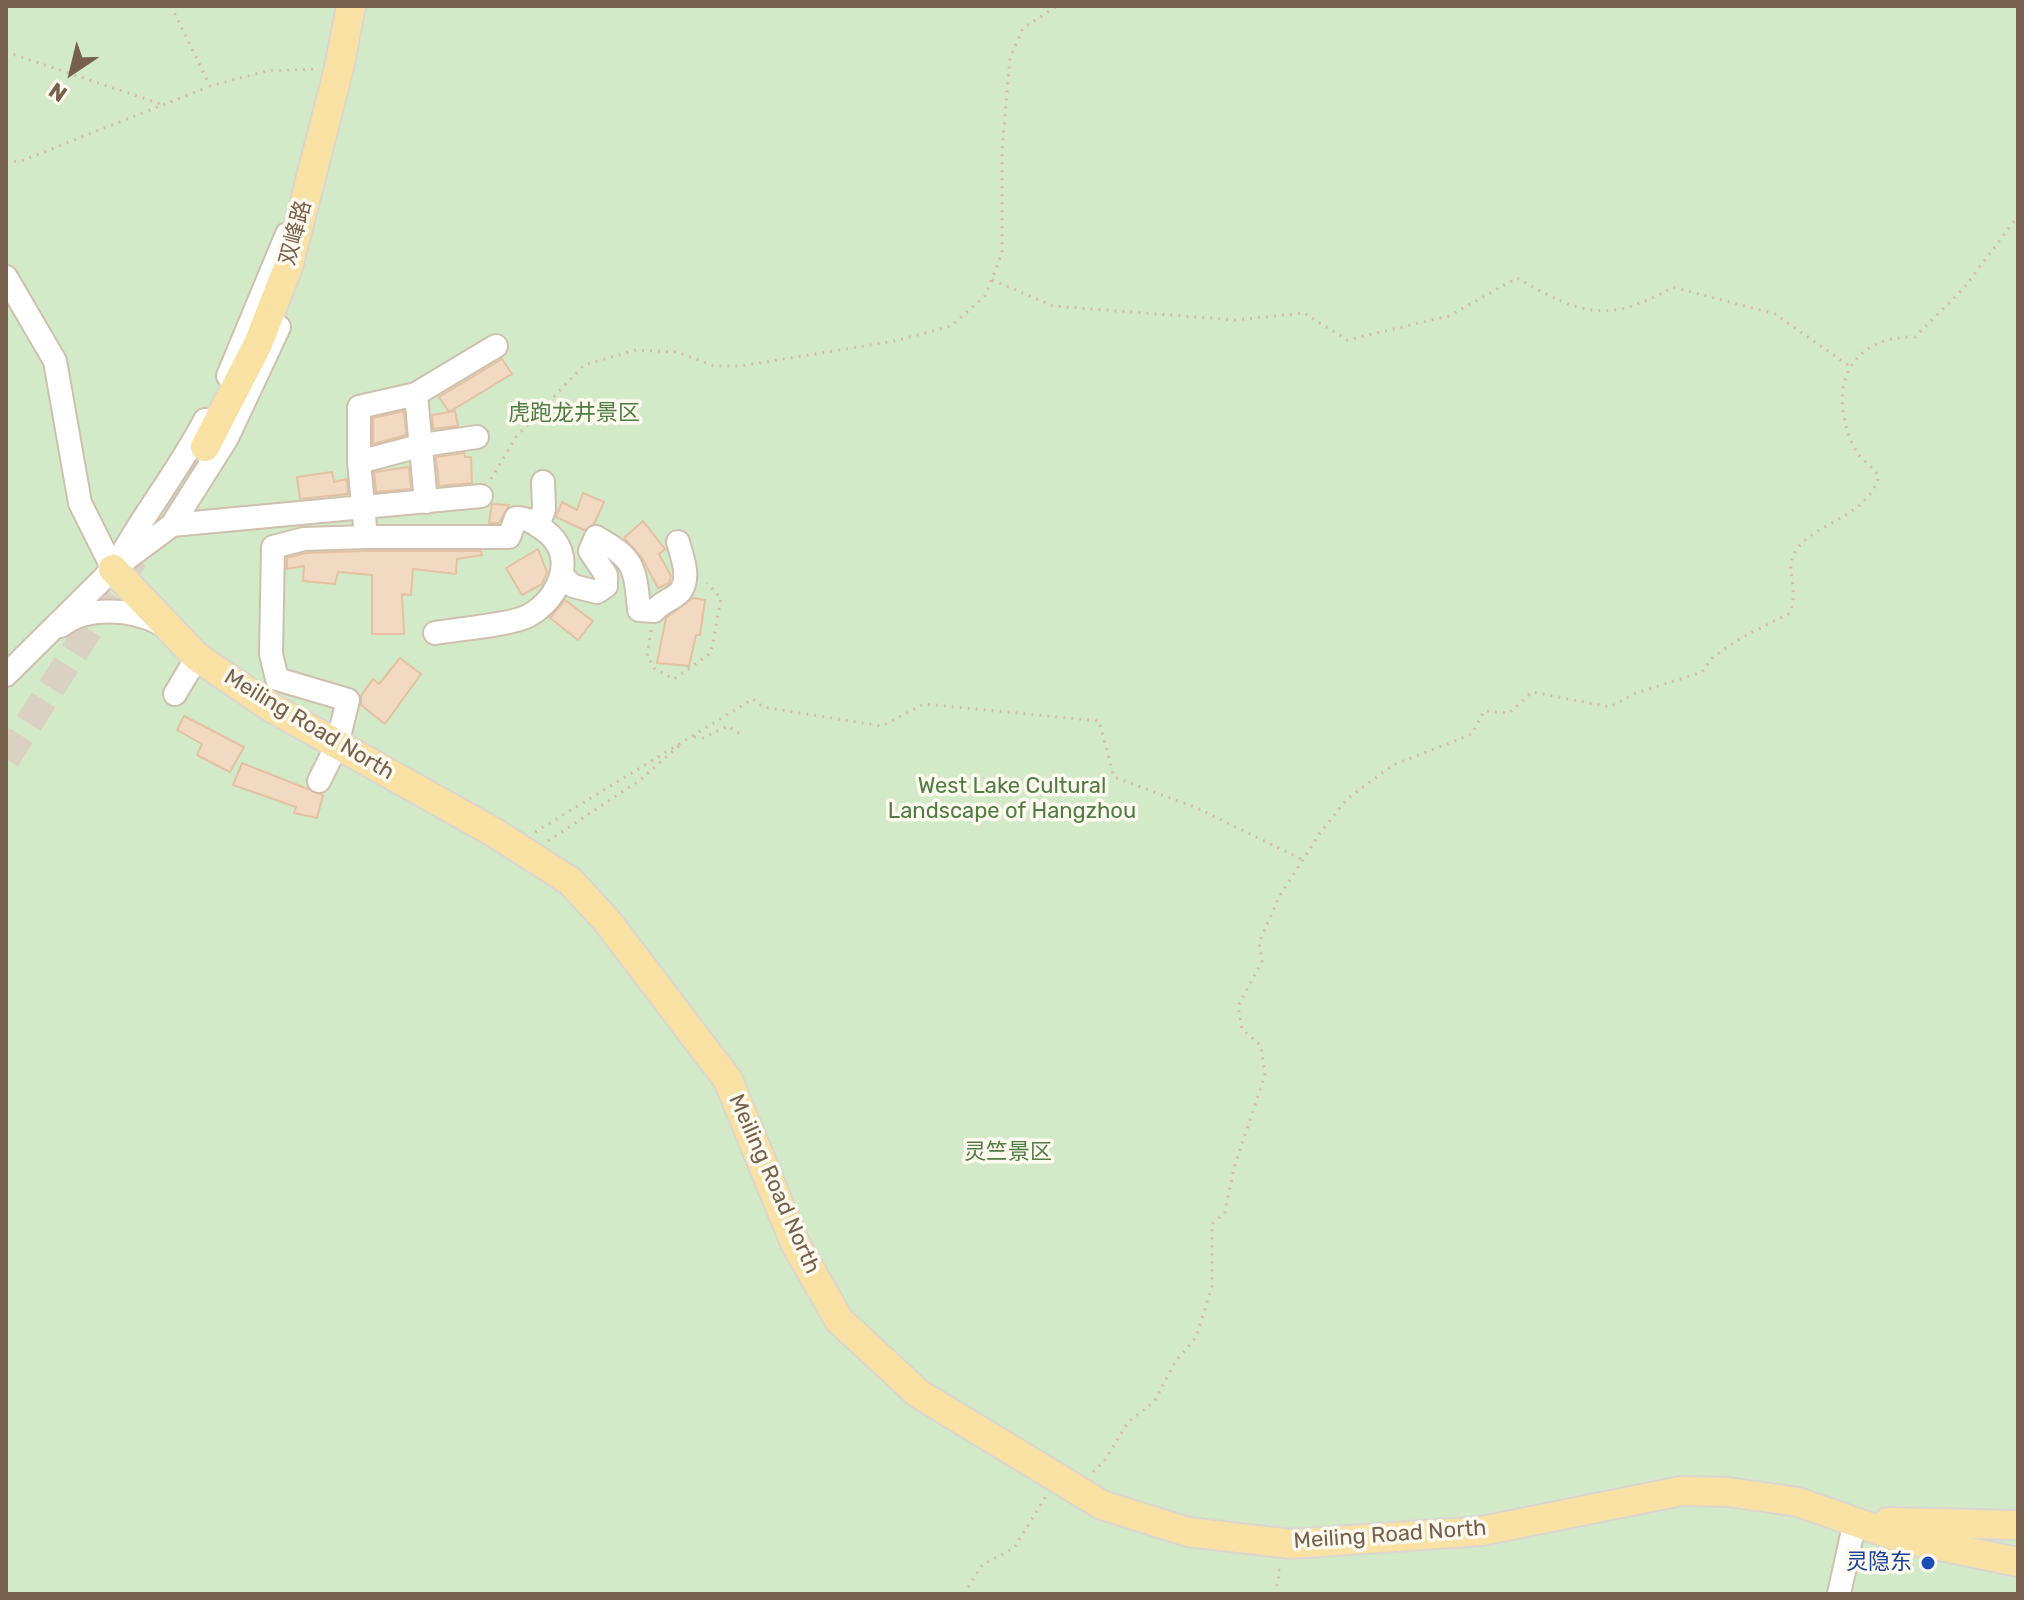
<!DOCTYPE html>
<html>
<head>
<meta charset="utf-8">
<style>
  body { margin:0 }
  #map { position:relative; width:2024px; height:1600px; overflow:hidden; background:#fcf7e9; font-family:Rubik,sans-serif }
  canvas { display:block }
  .frame { position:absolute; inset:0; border:8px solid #77604c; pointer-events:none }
  .north { position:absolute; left:32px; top:32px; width:80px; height:80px; -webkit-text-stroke:6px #fffaf0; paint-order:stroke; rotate:215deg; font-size:22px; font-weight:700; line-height:32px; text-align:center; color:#77604c }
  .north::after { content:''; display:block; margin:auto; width:28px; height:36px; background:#77604c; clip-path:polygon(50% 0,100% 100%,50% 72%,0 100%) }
</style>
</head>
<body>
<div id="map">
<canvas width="2024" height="1600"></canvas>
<div class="frame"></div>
<div class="north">N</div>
</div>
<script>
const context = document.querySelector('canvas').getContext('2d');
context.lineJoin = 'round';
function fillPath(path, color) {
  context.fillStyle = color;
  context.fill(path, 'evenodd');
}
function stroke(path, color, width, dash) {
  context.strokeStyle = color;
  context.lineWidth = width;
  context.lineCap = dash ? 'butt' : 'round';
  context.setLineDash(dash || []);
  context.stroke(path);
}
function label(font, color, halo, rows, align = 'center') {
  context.font = font + ' Rubik,"Noto Sans SC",sans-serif';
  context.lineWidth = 7;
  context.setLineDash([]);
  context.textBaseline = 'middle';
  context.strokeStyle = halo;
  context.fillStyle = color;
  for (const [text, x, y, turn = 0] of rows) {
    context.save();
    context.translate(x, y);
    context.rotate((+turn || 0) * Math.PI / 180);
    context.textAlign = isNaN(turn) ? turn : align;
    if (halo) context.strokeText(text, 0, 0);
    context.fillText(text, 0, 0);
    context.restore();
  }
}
fillPath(new Path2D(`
  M6,6H2018V1594H6Z`), '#d2eac7');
const building = new Path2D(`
  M502,359L512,374L449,412L439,397Z
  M404,411L406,435L373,444V418Z
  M455,411L458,426L433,429L432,415Z
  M464,453L465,457H471L472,483L439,486L436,457Z
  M409,467L411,489L376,492L374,472Z
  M332,472L334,482L347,479L348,494L300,499L297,477Z
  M583,493L604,502L594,524L584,530L556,517L562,502L577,510Z
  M492,504L509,505L499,523H489Z
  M643,521L665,549L659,554L671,576L669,583L658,588L642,558L624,538Z
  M538,549L547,572L542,584L522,595L506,568Z
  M364,551H481L482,555L457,559L456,574L413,569L411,595L402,594L404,634H372V575L338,572L335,584L303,581L304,566L287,569V558L306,553Z
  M693,598L705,600L700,635H696L689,666L657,663L666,618Z
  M565,600L593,621L578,640L550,618Z
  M400,658L421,674L385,724L361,705V696L373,679L379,684Z
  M184,716L244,747L230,772L197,755L202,744L177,730Z
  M242,763L323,795L317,818L294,813L296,807L233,785Z`);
fillPath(building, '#f2d9c1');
stroke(building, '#e4c1a1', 2);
stroke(new Path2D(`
  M6,759L205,447`), '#dbd1c2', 28, [28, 14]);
const minor = new Path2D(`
  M6,277L55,361L80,503L113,569
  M228,376L287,234
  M416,394L496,346
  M359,462V407L416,394L426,502
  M172,525L481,496
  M538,526L544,509L543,482
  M114,568C141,517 178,472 205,420
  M563,577L573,586L597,592L606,586V575L590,551L596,537C635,559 635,567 639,610L654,611C661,602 672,600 680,592C691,578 682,557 678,542
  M61,626C87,605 133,609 161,624
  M435,633C457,629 511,625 528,616C561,598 578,554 544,530C534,523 528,518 516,518L509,537H366L359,462L423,445L477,437
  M6,675L113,569L172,525L227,438L279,327
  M175,694L197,657
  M319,781L337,745L348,700L277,679L271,654L273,547L304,539L366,537
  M1839,1594L1855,1521`);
const major = new Path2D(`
  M205,447L258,344L288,267L339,68L351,6
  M113,569L197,657L269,706L495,833L570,881L607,921L728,1080L795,1243L839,1320L919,1394L1102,1505L1188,1532L1291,1544L1482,1531L1681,1491L1728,1492L1798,1502L1901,1538L2018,1562
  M1888,1522L2018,1525`);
stroke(minor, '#cfbfae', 26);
stroke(major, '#dcd6d0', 32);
stroke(new Path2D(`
  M171,6L210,86L267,71L315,69
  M6,52L161,104
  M6,162L21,161L208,87
  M992,280L1053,306L1235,320L1304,313L1347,340L1449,316L1517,278C1580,314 1607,325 1673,287L1775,314L1848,365
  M491,479L516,437L584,365L636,350L677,352L714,366H741L895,341L951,326L985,296L1002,253V151L1010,58L1023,28L1057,6
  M651,630L647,656L655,669L674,679L711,653L721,598L707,583
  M694,737L703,738L728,726L740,734
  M535,832L753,699L763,707L882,726L924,704L1099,721L1114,777L1197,808L1303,860
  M548,841L640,780L681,744
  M1093,1472L1105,1460L1128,1422L1154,1402L1175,1362L1196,1337L1212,1286V1224L1225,1212L1234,1168L1265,1075L1261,1046L1242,1029L1238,1006L1262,961L1259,943L1279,897L1320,833L1347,799L1393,765L1472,734L1484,711L1509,713L1532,692L1610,707L1634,694L1702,672L1713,657L1741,638L1790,613C1799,588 1786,574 1793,556C1808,522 1866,521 1879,476C1872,466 1860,459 1855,449C1826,391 1847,336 1915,337L1963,289L2018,216
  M964,1594L982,1565L1014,1548L1046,1496
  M1275,1594L1280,1571L1277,1568`), '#d7bca3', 3, [2, 6]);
stroke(minor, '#fff', 22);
stroke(major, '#f9e1a3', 28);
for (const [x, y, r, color] of [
  [1928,1563,8,"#1a4fb4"]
]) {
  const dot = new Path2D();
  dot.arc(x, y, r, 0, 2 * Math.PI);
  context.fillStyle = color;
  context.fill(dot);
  stroke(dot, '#fffaf0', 3);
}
label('22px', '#77604c', '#fffaf0', [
  ["双峰路",296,233,-75],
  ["Meiling Road North",309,725,31],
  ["Meiling Road North",774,1184,66],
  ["Meiling Road North",1390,1535,-4]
]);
label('22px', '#4f7d44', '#fffaf0', [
  ["虎跑龙井景区",574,414],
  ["West Lake Cultural",1012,787],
  ["Landscape of Hangzhou",1012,812],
  ["灵竺景区",1008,1153]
]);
label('22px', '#164399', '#fffaf0', [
  ["灵隐东",1912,1563]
], 'right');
</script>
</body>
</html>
